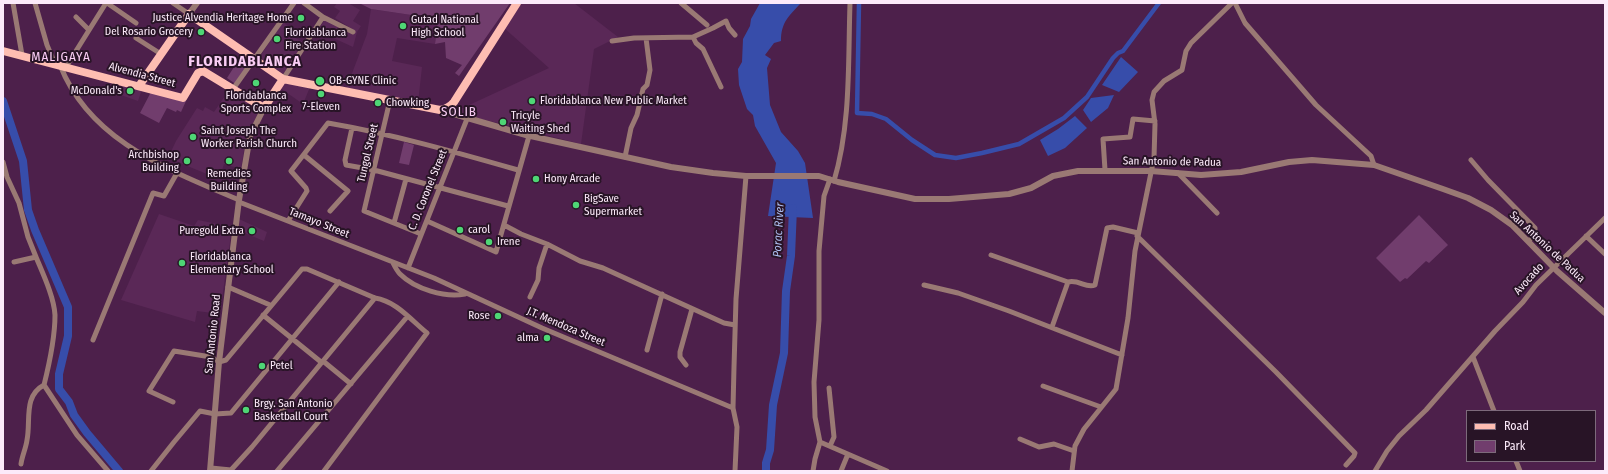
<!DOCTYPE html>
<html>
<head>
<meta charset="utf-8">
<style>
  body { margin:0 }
  #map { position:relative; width:1608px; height:474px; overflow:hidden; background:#4d204b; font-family:"Fira Sans Condensed",sans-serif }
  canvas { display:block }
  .frame { position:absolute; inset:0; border:4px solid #fceafa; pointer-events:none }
  .legend { position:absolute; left:1466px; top:410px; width:130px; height:52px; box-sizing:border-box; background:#281426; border:1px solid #7d6a7b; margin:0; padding:5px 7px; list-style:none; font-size:12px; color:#fceafa }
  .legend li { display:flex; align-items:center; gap:8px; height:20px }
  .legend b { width:20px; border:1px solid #7d6a7b }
</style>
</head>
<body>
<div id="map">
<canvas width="1608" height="474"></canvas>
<div class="frame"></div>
<ul class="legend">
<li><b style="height:5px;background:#febdb2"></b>Road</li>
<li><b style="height:11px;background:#713d6d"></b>Park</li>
</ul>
</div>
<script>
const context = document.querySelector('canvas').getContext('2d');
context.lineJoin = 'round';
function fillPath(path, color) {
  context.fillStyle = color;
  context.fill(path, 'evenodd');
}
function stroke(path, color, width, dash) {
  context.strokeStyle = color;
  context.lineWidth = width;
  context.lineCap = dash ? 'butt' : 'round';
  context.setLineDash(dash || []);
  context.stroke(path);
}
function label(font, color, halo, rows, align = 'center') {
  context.font = font + ' "Fira Sans Condensed",sans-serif';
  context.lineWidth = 4;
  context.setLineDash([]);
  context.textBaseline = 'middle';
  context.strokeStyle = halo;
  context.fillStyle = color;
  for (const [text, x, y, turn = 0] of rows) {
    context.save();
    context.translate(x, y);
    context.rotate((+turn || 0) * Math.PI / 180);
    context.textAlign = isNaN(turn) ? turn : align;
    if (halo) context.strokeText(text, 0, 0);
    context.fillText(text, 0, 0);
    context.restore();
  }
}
fillPath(new Path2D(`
  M337,3H348L360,10L353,21L361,26L357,32L353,47L318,31L327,16L357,32L335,18L340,11L334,7Z
  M519,3H574L618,37L594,49L581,144L454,112L549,68L503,27Z
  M371,9L438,19L435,44L397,38L392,61L422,67L418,103L346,89L367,34Z
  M283,22L288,26L284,32L305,43L283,74L259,58Z
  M286,82L310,87L303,104L280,88Z
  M121,83L142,89L138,101L118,94Z
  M229,90L260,109L246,138L241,169L224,164L219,179L168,158L176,141L197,108L203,111L205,107L214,112Z
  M159,214L194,226L198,220L232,227L220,314L197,311L195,322L121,300Z
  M239,219L267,232L264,241L237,230Z`), '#5a2857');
fillPath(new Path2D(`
  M359,3H510L459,76L455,73L462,65L446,58L445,42L435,44L438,19L371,9Z
  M241,56L252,63L237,85L227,78Z
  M152,90L182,99L186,101L181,112L177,110L176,112L167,108L159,123L140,113Z
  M404,142L414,145L409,165L399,163Z
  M1419,215L1448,245L1429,263L1426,261L1407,279L1405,278L1400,282L1376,258Z`), '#713d6d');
fillPath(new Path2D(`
  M760,3H801C789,16 781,22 781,41L774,43L765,55L771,59L767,68L770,105L781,132L798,151L805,163L813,218L768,216L776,163L755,126L753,115L747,109L739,85L738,69L742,62L743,39L750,26L751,19Z
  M1121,57L1138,72L1119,92L1102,85Z
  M1114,95L1108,108L1091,122L1083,110L1091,98Z
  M1075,116L1087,128L1065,148L1048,156L1040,140L1058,129Z`), '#374daa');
stroke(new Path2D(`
  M859,3L857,113L872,114L886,119L912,140L935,155L956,158L982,153L1019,144L1064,118L1087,97L1113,58L1118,53L1123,51L1159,3`), '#374daa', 4.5);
stroke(new Path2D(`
  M3,101L23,161L28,210L35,230L68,307V336L59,374V389L69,402L74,415L87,433L119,471
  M766,471V463L770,450L773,405L784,353L786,291L791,256L793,208`), '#374daa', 8);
stroke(new Path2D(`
  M13,3L22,55
  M35,3L47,45L55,64
  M107,3L136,23
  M173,3L189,14
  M304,3L323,17L353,32
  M681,3L707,25
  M1235,3L1245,23L1316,105L1371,156L1374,165
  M76,17L89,30
  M693,37L696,43L703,49L721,87
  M136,38L161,54
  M612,41L634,38L693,37L713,28L726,21L729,28L735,35
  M60,65C90,142 170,170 239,200
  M66,67L106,3
  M283,79L323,17
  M233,89L294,3
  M390,100L364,211L421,234
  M352,128L345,160L346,165L374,170L508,206
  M304,155L348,191L330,211
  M625,157L631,128L637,115L643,89L647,85L650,70L646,38
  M1471,160L1488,180L1535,228V233L1529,241
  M3,162L7,177L19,203L28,237L36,257
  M1105,170L1103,139L1130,137L1133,119L1155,121
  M1178,173L1217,213
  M834,181C851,124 848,62 850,3
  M239,202L434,278L542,328L733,408
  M288,221L307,191L306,188L291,171L328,123C392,134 455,152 518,170
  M427,221L496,252L529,136
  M394,223L406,179
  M504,225L521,234L547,244L580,261L603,268L724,323L735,325
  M1137,236L1276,372L1355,453L1354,456L1346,465
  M1586,236L1605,254
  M991,255L1068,282L1052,327
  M14,262L36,257C43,274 54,297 55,315C55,337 49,365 44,385L77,435L108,471
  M393,263C395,267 397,271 400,274C415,289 445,298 465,294
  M408,268L467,119
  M1068,282C1079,279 1086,289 1095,285L1107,228L1113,227L1138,233
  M924,285L958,293L1009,311L1122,355
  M228,287L270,305
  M530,297L538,280L539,268L547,244
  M263,315L321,362
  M93,340L153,193L164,196L177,173
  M647,350L662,294
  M1473,357L1494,411
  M323,361L351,384
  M686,365L680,357V352L692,309
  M1043,386L1101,407
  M829,388L834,437L830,446
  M173,402L149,391L174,351L211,357L219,362L226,360L302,269H307L375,298C396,301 411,320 427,333L324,471
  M1020,439L1039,447L1054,444L1074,451
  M820,442L887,471
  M1516,461L1520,471
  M21,464C22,456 26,448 27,440C31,421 23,396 44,385
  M211,468L231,470L252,447L375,298
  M151,471L174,442L200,411L215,414L231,413L339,282
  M277,471L407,317
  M735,471L737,427L733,408L734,367L736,299L746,176
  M813,471L815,459L820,442L815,417L814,382L819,320V251L824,196L830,179
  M841,471L848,454
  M1072,471L1075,446L1084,429L1116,389L1128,318L1135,251L1154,158L1155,124L1152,100L1154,92L1164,81L1182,70L1186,51L1191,43L1232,3
  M1375,471L1387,451L1399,436L1426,410L1495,331L1523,302L1536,285L1605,218`), '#9a7974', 5);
stroke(new Path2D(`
  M189,14L197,3
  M440,110L526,135L671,167L713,173L746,176H819L838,182L915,199H949L1009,194L1031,188L1053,176L1078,171H1151L1201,175L1241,172L1289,162L1312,160L1374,165L1443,189L1468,198L1491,210L1512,225L1557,271L1605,313
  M210,471L219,362L239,200L250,136L264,108`), '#9a7974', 6);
stroke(new Path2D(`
  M3,51L183,98L198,73L203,71L264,108L283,79
  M139,86L189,14L283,79L440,110C446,109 450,107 454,102L517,3`), '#febdb2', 8);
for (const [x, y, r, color] of [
  [301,18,4,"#4ed675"],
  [403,26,4,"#4ed675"],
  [201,32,4,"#4ed675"],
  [277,39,4,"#4ed675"],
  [320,81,5,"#4ed675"],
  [256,83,4,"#4ed675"],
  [130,91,4,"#4ed675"],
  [321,94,4,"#4ed675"],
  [532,101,4,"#4ed675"],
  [378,103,4,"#4ed675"],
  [503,122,4,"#4ed675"],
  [193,137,4,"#4ed675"],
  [187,161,4,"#4ed675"],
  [229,161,4,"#4ed675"],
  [536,179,4,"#4ed675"],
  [576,205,4,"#4ed675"],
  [460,230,4,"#4ed675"],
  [252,231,4,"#4ed675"],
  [489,242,4,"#4ed675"],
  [182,263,4,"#4ed675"],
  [498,316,4,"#4ed675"],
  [547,338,4,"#4ed675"],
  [262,366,4,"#4ed675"],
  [246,410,4,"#4ed675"]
]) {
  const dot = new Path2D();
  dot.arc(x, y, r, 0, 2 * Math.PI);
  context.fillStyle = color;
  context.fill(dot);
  stroke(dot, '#281426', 1.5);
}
label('11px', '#fceafa', '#281426', [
  ["Justice Alvendia Heritage Home",293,18,"right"],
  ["Gutad National",411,20],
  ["High School",411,33],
  ["Del Rosario Grocery",193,32,"right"],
  ["Floridablanca",285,33],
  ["Fire Station",285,46],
  ["OB-GYNE Clinic",329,81],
  ["McDonald's",122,91,"right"],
  ["Floridablanca",256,96,"center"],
  ["Sports Complex",256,109,"center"],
  ["Floridablanca New Public Market",540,101],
  ["Chowking",386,103],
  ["7-Eleven",321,107,"center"],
  ["Tricyle",511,116],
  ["Waiting Shed",511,129],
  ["Saint Joseph The",201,131],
  ["Worker Parish Church",201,144],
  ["Archbishop",179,155,"right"],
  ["Building",179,168,"right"],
  ["Remedies",229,174,"center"],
  ["Building",229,187,"center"],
  ["Hony Arcade",544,179],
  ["BigSave",584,199],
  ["Supermarket",584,212],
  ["carol",468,230],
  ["Puregold Extra",244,231,"right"],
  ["Irene",497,242],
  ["Floridablanca",190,257],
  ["Elementary School",190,270],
  ["Rose",490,316,"right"],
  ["alma",539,338,"right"],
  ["Petel",270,366],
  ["Brgy. San Antonio",254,404],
  ["Basketball Court",254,417]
], 'left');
label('11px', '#fceafa', '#281426', [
  ["Alvendia Street",142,75,15],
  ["Tungol Street",368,153,-77],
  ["San Antonio de Padua",1172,162,1],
  ["C. D. Coronel Street",428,190,-68],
  ["Tamayo Street",319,223,22],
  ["San Antonio de Padua",1547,247,43],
  ["Avocado",1529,279,-48],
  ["J.T. Mendoza Street",566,327,23],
  ["San Antonio Road",213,334,-84]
]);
label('italic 12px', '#abbced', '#281426', [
  ["Porac River",779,230,-87]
]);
context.letterSpacing = '1px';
label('13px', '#facdf5', '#281426', [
  ["MALIGAYA",61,57],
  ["SOLIB",459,112]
]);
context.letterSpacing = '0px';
context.letterSpacing = '1px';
label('bold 15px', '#facdf5', '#281426', [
  ["FLORIDABLANCA",245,62]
]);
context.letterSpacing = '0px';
</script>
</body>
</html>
